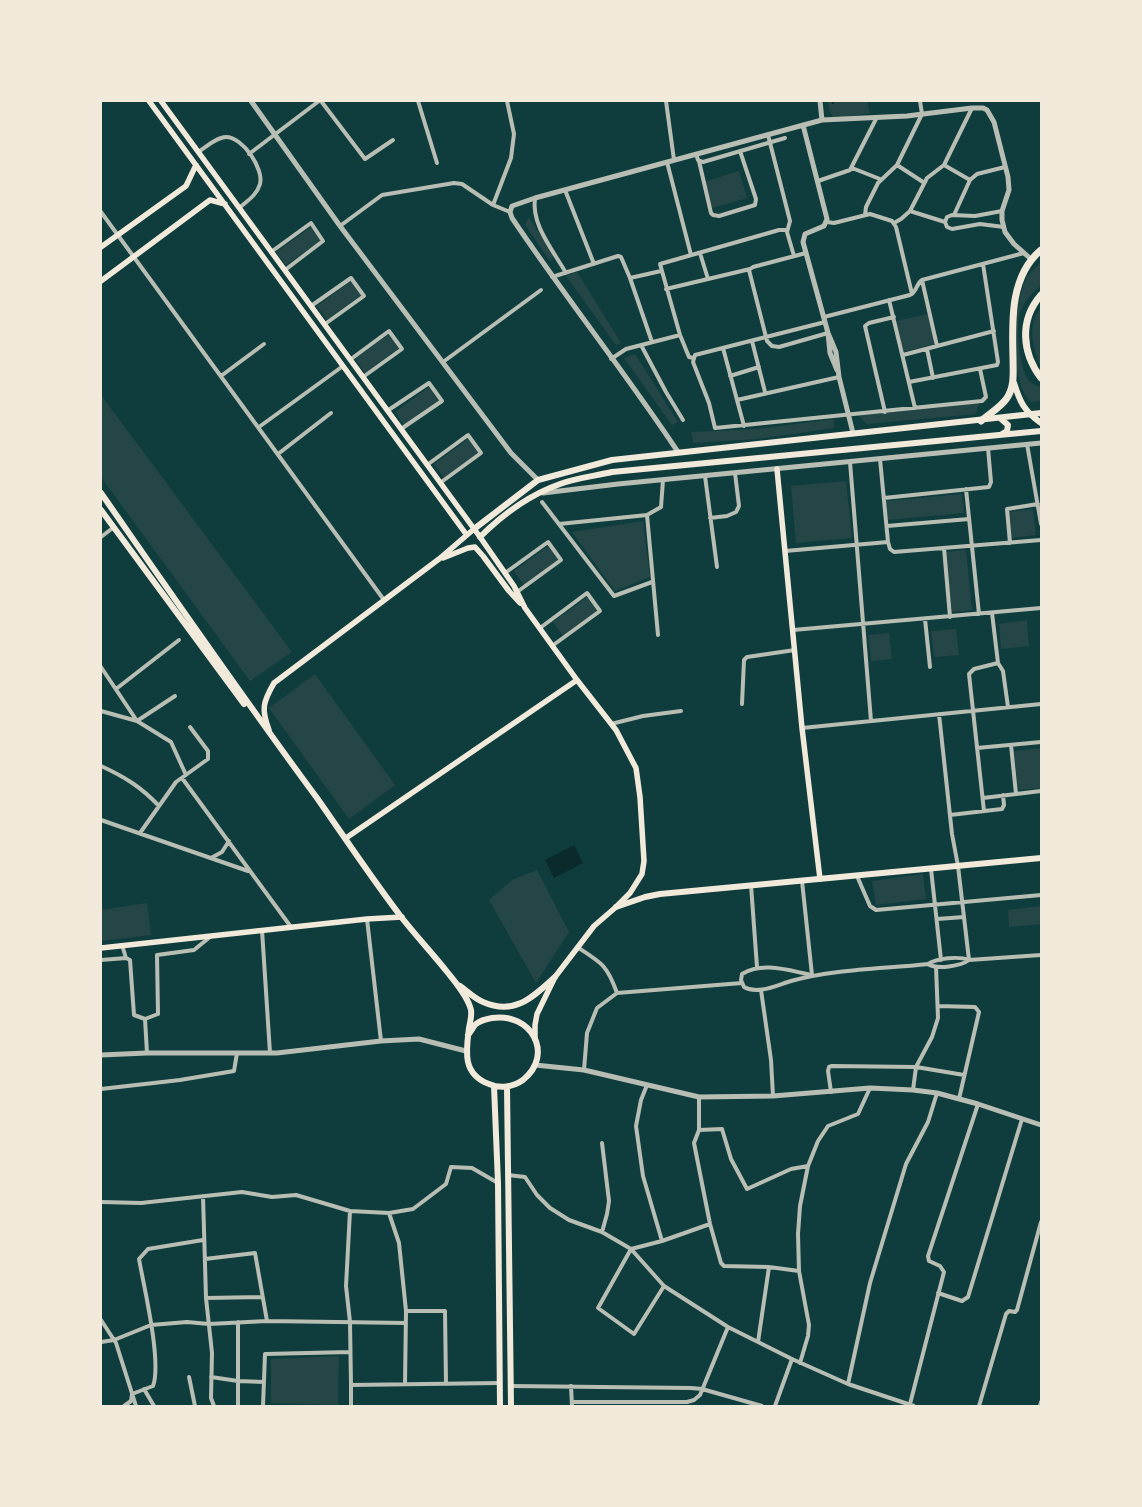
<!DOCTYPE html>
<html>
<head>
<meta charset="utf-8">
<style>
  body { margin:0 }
  #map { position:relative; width:1142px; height:1507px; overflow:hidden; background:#0f3d3e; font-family:Overpass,sans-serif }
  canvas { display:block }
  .frame { position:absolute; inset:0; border:102px solid #f1e9da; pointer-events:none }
</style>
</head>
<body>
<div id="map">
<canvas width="1142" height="1507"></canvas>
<div class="frame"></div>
</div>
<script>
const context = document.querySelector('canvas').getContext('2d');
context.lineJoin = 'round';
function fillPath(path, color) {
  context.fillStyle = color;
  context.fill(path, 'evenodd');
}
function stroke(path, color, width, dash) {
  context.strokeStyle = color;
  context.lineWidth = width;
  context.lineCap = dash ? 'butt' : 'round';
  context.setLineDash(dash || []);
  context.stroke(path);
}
fillPath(new Path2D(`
  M828,101H867L870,113L834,119L829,110Z
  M739,171L747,198L712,208L704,182Z
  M529,217L554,257L550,261L525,225Z
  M311,227L321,241L286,265L276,252Z
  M1041,262V285C1031,294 1022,303 1019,317C1016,330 1020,372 1030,382C1033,384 1038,386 1041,387V401L1031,402C1009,382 1013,305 1026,279C1029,273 1036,267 1041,262Z
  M577,272L621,343L616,345L566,276Z
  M351,281L361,295L327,320L317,306Z
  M1041,307V369C1033,346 1026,329 1041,307Z
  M928,314L935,344L903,352L896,321Z
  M389,334L399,348L365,373L355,359Z
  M635,354L678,422L672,425L624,358Z
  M429,387L439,401L404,425L395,412Z
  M101,395L292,652L250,681L101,477Z
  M980,401L976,414L866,424L859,415Z
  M834,419V428L757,439L693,443L691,432L757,429Z
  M468,439L478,453L444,478L434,464Z
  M846,481L852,538L796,543L791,486Z
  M962,494L964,513L888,520L886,501Z
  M1033,509L1036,535L1011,538L1008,512Z
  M643,521L650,577L615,591L572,532Z
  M548,546L558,560L524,585L514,571Z
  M966,550L972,610L952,612L945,552Z
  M587,597L597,611L563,636L553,622Z
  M1027,620L1029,646L1001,649L999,624Z
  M956,629L959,655L934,657L931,631Z
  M889,633L892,659L871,661L868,635Z
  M315,674L395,785L349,819L269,708Z
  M1041,748V788L1018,790L1014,751Z
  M537,870L569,932L536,983L489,900L512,880Z
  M923,874L926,899L876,905L872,881Z
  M147,903L151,935L101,941V910Z
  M1041,906V924L1009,927L1008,910Z
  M339,1356L338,1405L271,1403V1359Z`), '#244646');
fillPath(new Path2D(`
  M574,845L583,863L554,878L545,860Z`), '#0a2a2b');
stroke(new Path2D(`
  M832,101L833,103`), '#0a2a2b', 2);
stroke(new Path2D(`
  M321,101L365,159L393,140
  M418,101L437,163
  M666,101L674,160
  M768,135L790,221L787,232L794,256
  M198,152C206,147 217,137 226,137C243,137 264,169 260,184C257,195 247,201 239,208
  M249,154L319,101
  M696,154L698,160L703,162L785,138
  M699,161L711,213L713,215L719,216L755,205L756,199L740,151
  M667,162L691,255
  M897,165L923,182
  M944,165L970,180
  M852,168L880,179
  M818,181L850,170L877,117
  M565,190L594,264
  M535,198C531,225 553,250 566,273
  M493,205L511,158L514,134L507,101
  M910,211L945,222
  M1002,211L975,216L952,215L947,217L945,222L947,227L952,229L980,224L1004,227
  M101,212L384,600
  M865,215L866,207L878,183L897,165L922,114L920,101
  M954,215L970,180L977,174L1005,167
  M827,222L834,223L870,214L892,221L896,227L912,294
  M894,223L901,219L910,211L927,178L944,165L972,108
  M340,226L382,195L454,183L462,184L493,205L510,212
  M271,252L311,223L323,241L285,270
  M700,253L708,279
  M806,253L753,267L749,270L767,341L772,346L779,347L828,333
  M552,277L618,256L621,257L630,278L661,271
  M630,278L652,342
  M922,280L937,346
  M666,289L750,269
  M889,300L915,408
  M311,306L351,278L364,296L325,324
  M824,317L910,295C917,292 916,284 922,280L1024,253
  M825,322L695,355L693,362L709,403L715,428L982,401L986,397L980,369
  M680,335L689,357L693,358
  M752,341L765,392
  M641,345L666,392L683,420
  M723,348L744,426
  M927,349L933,378
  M903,355L994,331
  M351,359L389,331L402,349L363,377
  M611,359L626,349L680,335L660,264L779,230H787
  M443,362L541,290
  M221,376L264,344
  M730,376L759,367
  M909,382L997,365L998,362L983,264
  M737,400L839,377
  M387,411L429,383L442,401L401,429
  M885,412L865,326L869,323L894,317
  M259,427L343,366
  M1027,444L1041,524
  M278,454L331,413
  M880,459L888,542L890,549L894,552L1041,540
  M850,462L871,721
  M427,465L468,435L481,453L440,483
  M705,476L717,567
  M966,489L979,614
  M884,498L989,487L991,482L988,448
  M542,502L614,596L652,582
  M710,518L727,516L736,512L739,506L735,473
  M559,524L647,515
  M887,526L969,519
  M101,537L114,527
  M1010,543L1007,509L1038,504
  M944,548L950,617
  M785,551L888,542
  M505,573L548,542L561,560L517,592
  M925,619L930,667
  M540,628L587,593L600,611L552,646
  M793,630L1041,608
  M658,635L647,515L661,507L663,480
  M998,663L1003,671L1008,707
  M101,667L137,721L101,711
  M116,689L179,640
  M175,696L137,721L171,742L186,775
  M742,704L744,660L747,657L795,650
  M939,714L952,834L958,866L969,960
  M611,724L643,716L681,711
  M802,728L1041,704
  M1011,745L1016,794
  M977,748L1041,742
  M101,766C125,777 141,787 159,806
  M182,778L291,927
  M983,798L1041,791
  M984,811L969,674L974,669L998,663L992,613
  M950,815L1002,809L1004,805L1003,795
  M101,820L248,871
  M140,833L176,782L208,759V751L190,727
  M211,858L222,852L229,841
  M931,869L941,960
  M857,876L870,906L876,910L1041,895
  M802,881L812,975C790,971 763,961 742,974L741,980L744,987C758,995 777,985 791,981C835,969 883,969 928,964C937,958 959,956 969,960L1041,955
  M751,885L757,967
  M367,919L381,1041
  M937,919L964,917
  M262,930L270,1053
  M122,945L126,958L130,960L134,1015L145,1019L158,1014L157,955L194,950L210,937
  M577,947C602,963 607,965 617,993
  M101,960L126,958
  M928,964C937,970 961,966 969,960
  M761,990L771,1060L773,1096
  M938,1006L975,1007L979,1012L959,1099
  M145,1019L147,1053
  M584,1070L587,1033L597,1008L617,993L742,983
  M647,1085L641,1100L636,1126L643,1176L662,1241
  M101,1089L180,1080L234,1071L237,1053
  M913,1090L916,1067L932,1037L938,1018L936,967
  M831,1092L828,1071L829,1067L832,1066L916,1067L964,1075
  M699,1097V1130L694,1143L710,1224L721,1263L724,1266L769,1267L799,1271
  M699,1130L722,1129L731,1159L747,1189L791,1169L808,1166
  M508,1175L525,1177L537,1195L550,1208L569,1220L602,1232L631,1249L664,1286L728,1327L792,1359L848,1384L914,1406
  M203,1196L206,1298L212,1353L211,1398L214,1406
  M101,1202L141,1203L242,1192L272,1197L296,1195L350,1211L389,1213L413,1209L446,1184L451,1167L472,1168L498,1183
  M350,1211L346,1286L350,1322L351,1385
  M389,1213L399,1243L406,1311L405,1384
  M602,1232L607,1214L609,1201L602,1143
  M205,1259L255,1253L267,1321
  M664,1286L634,1334L598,1308L631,1249L662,1241L710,1224
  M938,1293L962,1301L968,1297L1022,1119
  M206,1298L262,1297
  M406,1311H445L446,1384
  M101,1320L116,1343L136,1406
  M238,1322V1406
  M101,1342L114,1340L151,1325L187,1322L209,1324L267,1321L406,1323
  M758,1342L769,1267
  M800,1363L808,1336L809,1325L799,1271L798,1234L800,1206L808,1166L818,1141L828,1126L858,1114L870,1088
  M189,1377L195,1406
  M211,1377L238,1381L264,1382
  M848,1384L870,1283L906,1164L928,1122L937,1093
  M511,1386L691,1388L702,1389L762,1406
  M571,1386L572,1406
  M144,1389L154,1406
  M572,1402H687L694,1400L700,1395L728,1327
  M910,1404L944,1272L940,1266L929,1261L928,1256L978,1104
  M124,1406L131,1401L132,1394L153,1386C162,1362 144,1287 139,1259L148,1249L203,1240
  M263,1406L265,1354L350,1352
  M351,1406V1385L499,1383
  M775,1406L792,1359
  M979,1406L1006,1314L1009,1311L1015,1312L1017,1310L1041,1222
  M1040,1406L1041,1402`), '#b8beb3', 4);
stroke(new Path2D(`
  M251,101L340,226L511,453L538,480
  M820,101L822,120
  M803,125L827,219L824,226L805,234L803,242L828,333L836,352L839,377L853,433
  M828,333L830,353L837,370
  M678,452C625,372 565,297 512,218L510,212L512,206L535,198L822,120L907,116L972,108H983L987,110L994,122L1008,177L1009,190L1002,211V220L1005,232L1014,244L1032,260
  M543,493L618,484L1041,443
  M101,1055L147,1053H277L381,1041L419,1039L466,1051
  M535,1065L584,1070L699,1097L773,1096L870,1088L913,1090L937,1093L978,1104L1041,1125`), '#b8beb3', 5);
stroke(new Path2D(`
  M149,101L466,534
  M161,101L480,537L514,586L525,608L577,680L616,730L636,768L640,797L644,861L642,874L630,893L616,907L594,926L555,977L537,1014L535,1025V1039
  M101,247L186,186L196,165
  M101,281L210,200L225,204
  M777,469L802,728L820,879
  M443,558L468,548L475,547L483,556L509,591L520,603
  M269,730C261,709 263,702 274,683L439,559L474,529
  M346,838L577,680
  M101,948L367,919L402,917`), '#f1e9da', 5.5);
stroke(new Path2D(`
  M1014,383C1020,402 1024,411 1041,423
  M1000,418L1008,425L1007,431L1002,434
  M101,493C172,595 243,698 317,798C345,838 372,879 402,918C417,937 433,954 448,973C456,983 468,997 471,1010C472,1016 470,1022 469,1028C466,1051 462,1074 489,1084C500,1089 513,1087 523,1080C555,1054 531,1012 492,1018C486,1019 481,1020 476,1024C473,1027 471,1032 468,1035
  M101,510L244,704
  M474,529L538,480L612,460L1041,413
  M480,537C503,514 529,495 560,484C576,478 595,476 612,472L1041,431
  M616,907L645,897L660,894L1041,858
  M460,986C467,991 475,999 483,1002C515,1016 533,997 555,977
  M494,1086L498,1183L500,1406
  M507,1087L511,1406`), '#f1e9da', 6);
stroke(new Path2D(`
  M1041,295C1019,320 1022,353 1041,378
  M981,421C989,414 1001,407 1007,398C1015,386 1013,372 1013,357C1012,321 1010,276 1041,250`), '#f1e9da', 7);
</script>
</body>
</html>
